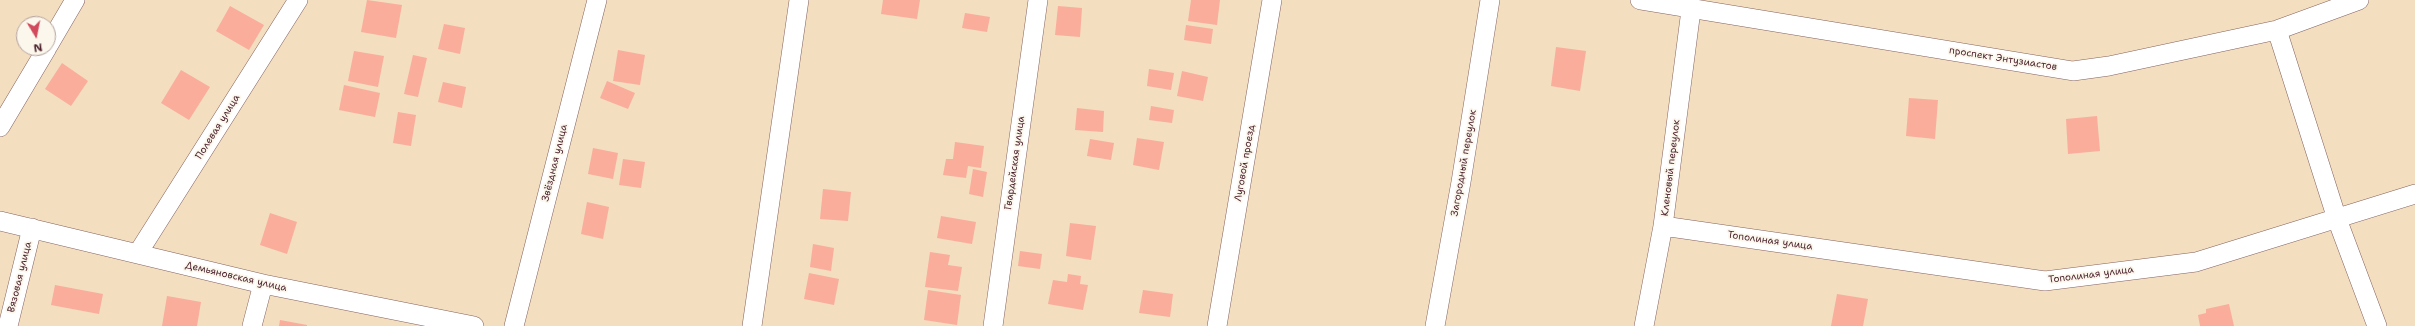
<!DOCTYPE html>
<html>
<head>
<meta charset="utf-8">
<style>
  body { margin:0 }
  #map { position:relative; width:2415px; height:326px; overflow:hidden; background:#f3dec0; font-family:"Shantell Sans",sans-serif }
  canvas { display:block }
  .north { position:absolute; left:16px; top:16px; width:40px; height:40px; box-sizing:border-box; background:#fbf7ec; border:1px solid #b4a19f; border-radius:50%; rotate:170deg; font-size:11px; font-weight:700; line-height:16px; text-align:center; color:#4a1f2b }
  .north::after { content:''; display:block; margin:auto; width:14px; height:18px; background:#d1495b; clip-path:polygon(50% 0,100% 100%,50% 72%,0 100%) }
</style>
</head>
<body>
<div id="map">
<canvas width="2415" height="326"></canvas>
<div class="north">N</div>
</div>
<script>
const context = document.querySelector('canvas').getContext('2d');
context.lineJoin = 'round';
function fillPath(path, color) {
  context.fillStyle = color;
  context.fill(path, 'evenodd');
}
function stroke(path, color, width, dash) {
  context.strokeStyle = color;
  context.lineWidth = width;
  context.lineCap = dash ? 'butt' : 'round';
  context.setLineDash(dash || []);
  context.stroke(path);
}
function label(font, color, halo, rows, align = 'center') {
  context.font = font + ' "Shantell Sans",sans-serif';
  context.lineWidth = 3.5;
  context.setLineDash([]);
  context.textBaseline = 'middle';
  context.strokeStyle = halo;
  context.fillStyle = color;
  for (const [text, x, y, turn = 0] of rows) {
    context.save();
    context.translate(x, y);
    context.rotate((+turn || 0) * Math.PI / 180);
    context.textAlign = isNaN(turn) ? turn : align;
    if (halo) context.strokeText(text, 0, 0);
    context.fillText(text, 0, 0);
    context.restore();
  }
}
fillPath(new Path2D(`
  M367,0L402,5L396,38L361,32Z
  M883,0H920L917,19L881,14Z
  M1191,0H1220L1217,25L1188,21Z
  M230,6L264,25L249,50L216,31Z
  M1058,6L1082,8L1080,37L1055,35Z
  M965,13L990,17L987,32L962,28Z
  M444,24L465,28L460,54L438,49Z
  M1186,25L1213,29L1211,44L1184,40Z
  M1556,47L1586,51L1580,91L1551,86Z
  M618,50L645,55L640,85L613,81Z
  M354,51L384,56L378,87L348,81Z
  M413,55L427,58L418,97L404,94Z
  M62,63L88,81L71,106L45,89Z
  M1149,69L1174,73L1171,90L1147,86Z
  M181,70L210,87L189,120L161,103Z
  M1182,71L1208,77L1203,101L1177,96Z
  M607,81L635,93L628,109L600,98Z
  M443,82L466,87L462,108L438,102Z
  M344,85L380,93L375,117L339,110Z
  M1909,98L1938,100L1935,139L1906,136Z
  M1151,106L1174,110L1172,123L1149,120Z
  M1077,108L1104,111L1103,132L1075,130Z
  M398,112L416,115L411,146L393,143Z
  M2097,116L2100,151L2068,154L2066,119Z
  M1137,138L1164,142L1159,170L1133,165Z
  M1090,139L1114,143L1111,160L1087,156Z
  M955,142L984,146L981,168L968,166L966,178L943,175L946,159H953Z
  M593,148L618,153L613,179L588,174Z
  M623,159L645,162L641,188L619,185Z
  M973,169L987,172L983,197L969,194Z
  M823,189L851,192L848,221L820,219Z
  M587,202L609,207L603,239L581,234Z
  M270,213L297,222L287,254L260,245Z
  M941,216L976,222L972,244L937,238Z
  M1070,223L1096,226L1091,260L1066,256Z
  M813,244L834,248L831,271L810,267Z
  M1020,251L1042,254L1040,269L1018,266Z
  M930,252L950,255L948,265L962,267L958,291L925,287Z
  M809,273L839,279L834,305L804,299Z
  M1068,274L1081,276L1080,284L1088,285L1083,310L1048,304L1053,280L1067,282Z
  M55,285L103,294L99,314L51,305Z
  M928,290L961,295L957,325L924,320Z
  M1143,290L1173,294L1170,317L1139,313Z
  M1837,294L1868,299L1863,326H1831Z
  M167,296L201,302L197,326H162Z
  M2229,304L2234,326H2200L2198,315L2206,313V309Z
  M280,320L307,325V326H279Z`), '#faad9a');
const minor = new Path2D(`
  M1640,0L2073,71L2109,66L2277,30L2359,0
  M2277,30L2337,219L2377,326
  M48,46L75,0
  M0,127L47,48
  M0,221L263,284L474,326
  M1663,226L2045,281L2196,262L2415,194
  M138,253L298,0
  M8,326L32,228
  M252,326L263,284
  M514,326L597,0
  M752,326L799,0
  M993,326L1038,0
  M1217,326L1272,0
  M1435,326L1461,182L1490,0
  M1644,326L1663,226L1691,10`);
stroke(minor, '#85625f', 20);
stroke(minor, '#fff', 19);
label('10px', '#4a1f2b', '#fbf7ec', [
  ["проспект Энтузиастов",2003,59,9],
  ["Полевая улица",218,127,-58],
  ["Звёздная улица",555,163,-76],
  ["Гвардейская улица",1015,163,-82],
  ["Луговой проезд",1245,163,-80],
  ["Загородный переулок",1464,163,-80],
  ["Кленовый переулок",1671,168,-83],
  ["Тополиная улица",1770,241,8],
  ["Тополиная улица",2091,275,-7],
  ["Вязовая улица",20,277,-76],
  ["Демьяновская улица",236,277,13]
]);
</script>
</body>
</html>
